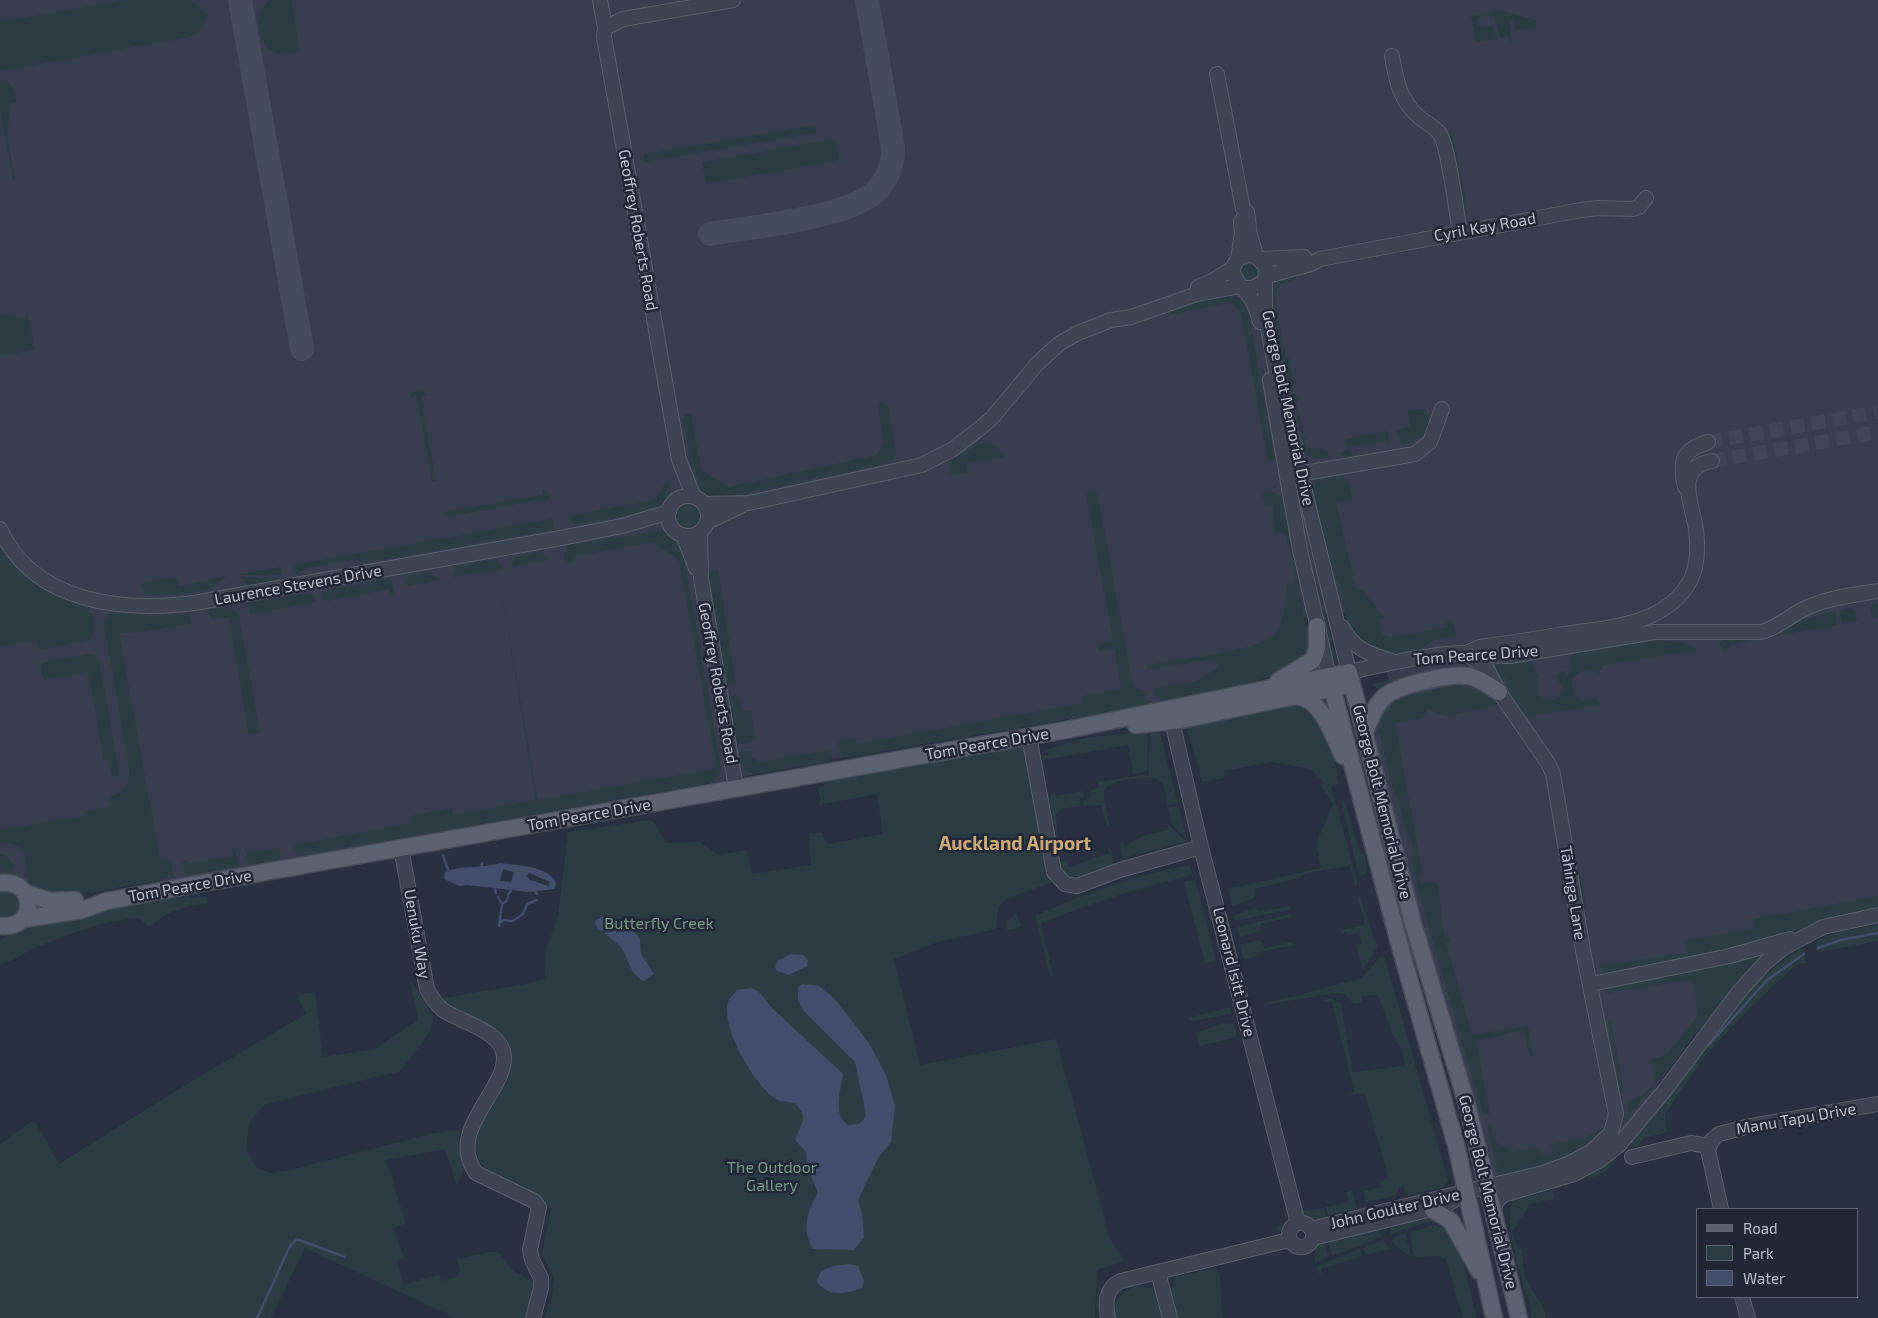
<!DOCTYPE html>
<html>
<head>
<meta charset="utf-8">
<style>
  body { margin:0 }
  #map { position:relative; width:1878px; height:1318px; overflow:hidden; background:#293042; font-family:"Exo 2",sans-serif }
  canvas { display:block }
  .legend { position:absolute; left:1696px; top:1208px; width:162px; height:90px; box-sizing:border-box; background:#222737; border:1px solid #5f6472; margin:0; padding:6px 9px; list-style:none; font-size:15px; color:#bbbfcb }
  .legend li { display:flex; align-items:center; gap:10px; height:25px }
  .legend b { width:25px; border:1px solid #5f6472 }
</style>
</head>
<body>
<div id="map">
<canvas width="1878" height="1318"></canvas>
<ul class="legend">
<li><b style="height:6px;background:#5c6271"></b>Road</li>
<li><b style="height:14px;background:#2b3c43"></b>Park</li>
<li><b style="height:14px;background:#424d6b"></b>Water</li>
</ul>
</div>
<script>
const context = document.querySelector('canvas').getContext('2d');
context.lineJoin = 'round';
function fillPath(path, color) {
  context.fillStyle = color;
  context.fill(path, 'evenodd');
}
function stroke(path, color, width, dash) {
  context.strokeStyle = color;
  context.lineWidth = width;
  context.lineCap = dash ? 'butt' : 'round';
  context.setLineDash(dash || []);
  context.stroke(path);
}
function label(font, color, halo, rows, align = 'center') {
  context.font = font + ' "Exo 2",sans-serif';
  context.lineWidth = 5;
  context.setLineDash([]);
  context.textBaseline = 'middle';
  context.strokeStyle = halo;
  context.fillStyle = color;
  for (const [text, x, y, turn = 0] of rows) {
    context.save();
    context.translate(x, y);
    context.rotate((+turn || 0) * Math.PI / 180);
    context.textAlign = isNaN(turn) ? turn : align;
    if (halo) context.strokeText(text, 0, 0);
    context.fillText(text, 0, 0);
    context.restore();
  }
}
fillPath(new Path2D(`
  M0,0H1878V908L1781,927L1748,957L1628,1128L1604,1150L1498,1190L1479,1114L1424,929L1374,735V723L1392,696L1383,655L1352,637L1345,612L1303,617L1307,630L1308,648L1263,679L1169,701L1161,700L1151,705L832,759L715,782L167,880L29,885L28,881L0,880Z`), '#373d4f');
fillPath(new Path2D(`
  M125,0H190L207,14L199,32L190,37L0,71V22Z
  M270,0H292L299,52C292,52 280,55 274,52C256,45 254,9 270,0Z
  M1502,11L1536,20L1537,26L1515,30L1513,21H1509L1512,43H1510L1508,36L1500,38L1494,16L1483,15L1477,20L1478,26L1483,28L1493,26L1497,39L1476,42L1471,16Z
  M7,80L13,88L16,102L11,103L7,134L15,180H13L0,108V81Z
  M815,125L817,133L644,162V154Z
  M1450,129L1453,131L1468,214L1464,215L1447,136Z
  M835,139L839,160L706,184L702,162Z
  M1249,260L1259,265L1260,276L1255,282H1244L1238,269L1239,266Z
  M1296,275V279C1283,283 1277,284 1275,298L1285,357L1290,359L1294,392L1300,400L1296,403L1307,447L1326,450L1329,458C1320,459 1313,459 1306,454L1271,306L1273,290L1279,279Z
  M1221,294L1237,297L1247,305L1275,460L1268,461L1241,313L1232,302L1172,314L1169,309Z
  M27,312L35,350L0,356V315L24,318Z
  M422,390L427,395L421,397L436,481H432L417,397L410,398L413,392Z
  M880,402L888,407L896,453L894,459L889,463L723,498H712L698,489V480L691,464L683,421L685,415L691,414L701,470L728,487L877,455L884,443L878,405Z
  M1421,409L1426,410C1435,430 1418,442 1401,445L1396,430L1410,427L1408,411Z
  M1387,431L1389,439L1388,447L1386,440L1349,447L1353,457L1344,458L1340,453L1347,450L1346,439Z
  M980,443L997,445L1004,457L966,463L967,473L949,475V462Z
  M1343,475L1348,482L1353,499L1336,502L1356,589L1363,590L1383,617L1379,619L1382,634L1392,638L1447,627L1446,622L1453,620L1457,636L1433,640L1421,649L1383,655L1352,637L1334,570L1326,550L1312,501V490L1317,481Z
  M670,480C671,494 669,502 656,510L573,525L570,516L657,499L666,481Z
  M542,489L547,491L549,498L545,504L544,499L446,517L445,512L543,495Z
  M1097,491L1133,687L1144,691L1147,700L1151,705L842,758L838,741L855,739L857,744L1083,703V696L1121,689L1115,649L1099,651L1098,643L1113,641L1086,493Z
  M1262,491C1275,492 1282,493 1287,506L1303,617C1307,629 1311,644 1306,655L1277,674L1263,679L1169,701L1161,700L1155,696V688L1195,682L1218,668L1216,658L1147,670V665C1171,661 1265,651 1277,632C1285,619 1285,599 1288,583L1296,582L1286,533L1275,532L1273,506L1265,507Z
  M675 516a13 13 0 1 1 26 0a13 13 0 1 1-26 0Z
  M552,519L554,524L552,529L545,531L363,563L355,559L308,568L296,574L293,565Z
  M659,531C674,534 679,537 683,552L721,769L715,782L297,856L294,845L412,823L411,816L452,808L453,815L536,800L498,572L538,800L713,769L716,765L715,757L679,560L653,542L575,556V562L566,563L564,556L568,545Z
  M0,545C14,567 30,583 54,594C64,599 77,600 87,607C95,612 96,631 91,639L41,650L38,648L37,640L0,647Z
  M542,551L548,560L512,567L514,557Z
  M497,559L502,569L452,577L455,567Z
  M280,567L281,575H238Z
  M718,570L736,685H727L706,574Z
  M424,572H431L438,580L410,586L408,589L407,581L409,576Z
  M227,576L208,590L178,595H144L141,584L178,577L179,586Z
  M242,577L282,578V580L247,586Z
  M387,579L392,582L395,594L391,596L389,589L328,601L324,600L322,591Z
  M1313,583H1318L1337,663L1330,652Z
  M313,593L316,602L250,614L248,603Z
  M1878,603V617L1872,618L1870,606Z
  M230,607L239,616L260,733L249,734L229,617L211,620L208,609Z
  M1851,608L1855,611L1858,621L1842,624L1839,611Z
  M1835,611L1837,625L1782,635V633L1804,619Z
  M112,613L153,616L189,614L192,623L143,632L119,633L159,854L161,861L171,860L174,877L63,898L31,887C23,869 34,840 0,843V830L85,816V811L109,807L110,796C126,794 130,783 129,768L104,624L107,616Z
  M1725,639L1750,640H1751L1730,645L1726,653L1719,643Z
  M1646,641C1661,640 1686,640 1697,650L1604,665L1598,674C1588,667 1578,670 1572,680L1574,695L1582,701L1597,699L1601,705L1524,717C1515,707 1494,670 1516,662C1521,661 1527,661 1532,660L1535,673H1539L1538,694L1545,699L1553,700L1560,696L1563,688L1556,677L1559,672L1566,671L1567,676L1572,671L1570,660L1575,652Z
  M88,654L96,656L99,661L119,772L117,778L111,775L108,759L104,760L88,672L44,680L41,668L43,663Z
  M1514,661L1508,668L1503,684L1501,685L1494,669L1496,666Z
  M1470,666L1480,671L1382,694L1372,684Z
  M1458,685L1485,693L1499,705L1445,716L1428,709L1423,718L1395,723L1422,871L1418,877L1421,883L1436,882L1438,887L1444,933L1450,941L1446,942L1472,1035L1528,1026L1533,1056L1529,1053L1524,1030L1476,1041L1490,1114L1483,1115L1412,867V854L1414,853L1411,839L1408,840L1399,801L1393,790L1379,732L1381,720L1384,714L1398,698Z
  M738,695L742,712L751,710L755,739L753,742L738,745L729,697Z
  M1287,704C1293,705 1301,705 1307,708C1332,719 1334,760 1339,784L1331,786L1358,885L1355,886L1350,866L1307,873L1299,878L1254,889V898L1233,906L1228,889L1321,868L1316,844L1333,804L1321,786L1324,783L1311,769L1271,762L1224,771L1225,778L1202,782L1186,725Z
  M1148,732L1147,772L1133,774L1128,745L1044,760L1047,779H1053L1046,780L1042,755H1049L1045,750L1088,737Z
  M1150,733L1160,734L1178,803L1167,805C1165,790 1166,778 1148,777Z
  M1025,746L1053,882L1006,899L998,908L996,929L938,942L894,959L920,1065L1056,1039L1110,1239L1125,1261L1097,1270L1095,1318H544L551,1303L554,1278L542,1254L551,1207L537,1194L483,1169C477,1156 474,1146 476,1132C481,1100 538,1063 495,1030C481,1018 454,1009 437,999L531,983L545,978L546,948L558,916L568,832L649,820L654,822L666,843L699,842L719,855L747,850L752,874L811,865L809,833H822L827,844L883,834L877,794L819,805L821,797L819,796L818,787L824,785L825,779Z
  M831,750L832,759L826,762L755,774C743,772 742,763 739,752L751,751L752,758L760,762Z
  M1147,774V777C1137,779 1105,779 1104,794C1104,804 1108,816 1110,826H1107L1101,805L1084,806L1082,801L1091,798L1090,790L1099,788L1098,782Z
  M1083,791L1084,798L1080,799L1081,806L1061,809L1056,814L1057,832L1060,843L1058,844L1049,798L1054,792L1057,796Z
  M1344,800L1361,855L1364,854L1366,864V874L1359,876L1341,801Z
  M1178,806L1187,839L1171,824L1168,807Z
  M1168,824L1186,841L1122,858L1120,842L1126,845L1145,835L1168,830Z
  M247,847L248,853L280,848V858L275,861L249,865L245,848Z
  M1108,847L1112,850L1113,867L1076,881C1067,876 1059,873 1060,862L1067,861L1069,867L1109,853Z
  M232,848H234L238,861L237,867L188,875L185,873L183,860L190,863L233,856Z
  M0,854L7,856L14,865L9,876L0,880Z
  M1190,865L1193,875C1142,887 1090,903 1041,923L1053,976H1050L1035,916C1084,894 1137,874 1190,865Z
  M1577,867L1583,881L1587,922V921Z
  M1195,879L1216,960L1205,963L1184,882Z
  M0,890H12L22,901L19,916L0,919Z
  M187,896L192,898L206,896L209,903C186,905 166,912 149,927C146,924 143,921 140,920C119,914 56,939 35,948C22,953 14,962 0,964V940L30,922Z
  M1878,896V908L1750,943L1724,954L1605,976L1599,966L1686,953L1684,941L1755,928L1754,919Z
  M1358,897H1360L1374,939L1378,945L1363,971L1356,945L1361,944L1359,932L1348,935L1347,932L1342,933L1341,930L1365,925Z
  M1289,906L1290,909L1235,921L1234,915L1256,908L1258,912Z
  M1291,914L1292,917L1261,924L1259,932L1240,937L1237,927Z
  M1016,915L1022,927L1007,930L1005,921Z
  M1878,925V941L1819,952L1815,947L1817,940L1841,931Z
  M1259,940L1263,942L1265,948L1292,942L1293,945L1256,953L1257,957L1244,960L1240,945Z
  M1801,948L1804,950L1807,963L1798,964L1752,1006L1707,1053L1665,1114L1667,1132L1642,1139L1637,1147L1631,1146V1141L1758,980Z
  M1766,952L1742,978L1622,1125L1620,1124L1622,1116L1629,1112L1628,1102L1643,1095L1655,1083L1652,1059L1667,1055L1698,1015L1692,979L1608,993L1606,983C1625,983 1655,986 1670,973Z
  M1381,956L1385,958L1448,1180L1442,1188L1406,1195L1404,1186L1399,1187L1396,1196L1366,1202L1362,1184L1365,1191L1381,1187V1182L1388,1177L1365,1093L1352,1095L1349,1094L1354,1092L1332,1001L1325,1002V1000L1331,998L1343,1005L1341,1006L1353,1072L1400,1066L1406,1067L1402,1049L1393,1036L1378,995L1362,996V1002L1354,1004L1344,994L1337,993L1256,1006L1362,978Z
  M410,979L434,1017L429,1033L401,1071L263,1105L249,1124L246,1150L257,1168L270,1173L290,1170L431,1134L451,1130L459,1131V1146L464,1168L457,1185L445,1149L386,1160L406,1223L394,1228L404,1258L396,1261L404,1285L439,1274L442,1281L456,1277L460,1271L457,1259L490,1252H499L512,1270L536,1284L527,1318H456L305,1248L271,1318H0V1144L34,1120L59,1164L187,1084L306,1014L297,998L304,993L315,992L323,1057L375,1049L418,1020Z
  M1230,1007L1231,1014L1192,1021L1188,1018Z
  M1608,1020H1611L1624,1093H1620Z
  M1223,1023L1234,1024L1237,1037L1200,1046L1196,1033Z
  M1490,1123C1493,1136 1494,1148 1510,1148L1511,1152L1540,1148L1542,1157L1553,1155L1551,1144L1585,1138L1606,1126C1583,1156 1539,1165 1505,1174L1498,1171L1487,1124Z
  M1620,1151C1612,1179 1580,1180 1555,1186Z
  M1352,1190L1357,1209L1328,1216L1325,1207L1349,1202L1346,1192Z
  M1552,1190L1554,1199L1530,1204L1512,1232L1518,1249H1522C1523,1259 1523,1270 1527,1280C1531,1292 1547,1305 1545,1318H1531V1308C1525,1288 1500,1214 1514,1200Z
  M1287,1205V1228L1278,1233L1276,1227L1286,1221L1285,1206Z
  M1324,1208L1326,1217L1312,1220L1303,1214V1211Z
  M1428,1218L1440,1219L1444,1223L1427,1222L1391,1234V1227Z
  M1434,1225C1438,1226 1442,1226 1445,1229C1463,1244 1470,1295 1477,1318H1463L1446,1260L1440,1256L1415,1257L1412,1248L1411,1232Z
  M1377,1226L1382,1237L1332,1256L1328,1240Z
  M1405,1233L1411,1255L1409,1256L1393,1243L1392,1239Z
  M1323,1240L1328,1258L1315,1263V1245Z
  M1383,1240L1390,1249L1366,1255L1364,1247Z
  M1360,1249L1362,1256L1321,1269V1275L1317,1271V1266Z
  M1213,1269H1216L1220,1275L1222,1318H1178L1171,1290L1175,1277Z
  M1135,1286L1157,1289L1165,1318H1114C1113,1301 1121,1293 1135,1286Z`), '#2b3c43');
fillPath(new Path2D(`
  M500,863C518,866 546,865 556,882L555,889L528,892L467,885L459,886L444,879L445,872C458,865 482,869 500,863ZM503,869L514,872L511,882L500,881ZM529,873L550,882L549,886L530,880L527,876Z
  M602,917L623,924L637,935L640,940L641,954L654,974L644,981C628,974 630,957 619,945C613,940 608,938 604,931L598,930L595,921Z
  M791,954L803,955L808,960L807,966L789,975L777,971L775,966L779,960Z
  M802,984L819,986L834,998L869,1043L886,1075L895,1106L891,1142L878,1158L858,1200L862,1213L864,1237L854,1250L813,1249C801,1228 807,1213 818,1193L807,1166L806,1152L795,1140C801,1122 809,1119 795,1103C789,1102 781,1102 776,1099C754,1085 721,1028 728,1002C729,998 734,994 737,990L751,988L759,992L772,1008L843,1074C841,1090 832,1114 848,1125C857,1125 864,1123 866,1114L855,1062L803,1010L798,1000V988Z
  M849,1264L858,1266L864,1281L862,1288C845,1294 828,1298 817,1281L821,1271L833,1266Z`), '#424d6b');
stroke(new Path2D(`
  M443,855L448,870
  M481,868L482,863
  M495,889L496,893
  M535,891L537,894
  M508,894L511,891
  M498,897L502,904L499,926
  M502,904L506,902L508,897
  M500,922L504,920L513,921L523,914L527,904L537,900
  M1818,948L1841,940L1878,933
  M1709,1045L1766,981L1804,954
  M257,1318L290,1246L297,1239L345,1257`), '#424d6b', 2.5);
stroke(new Path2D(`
  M240,0L302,349
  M710,234C750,227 847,218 875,192C888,180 893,164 893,147L867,0`), '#444b5d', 24);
stroke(new Path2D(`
  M1708,442L1878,412
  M1712,461L1878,432`), '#3f4557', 14, [14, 7]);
const minor = new Path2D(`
  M600,0L605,28L604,37L679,460L694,497
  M605,28L623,19L733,0
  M1392,56C1396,80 1400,101 1419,117C1426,123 1435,127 1440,134C1449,149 1456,211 1460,232
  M1217,74L1243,209L1247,212L1250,235L1256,256
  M1238,259L1242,232L1241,221
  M1260,259L1304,257
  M1267,276L1311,264L1320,259L1581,210L1598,208L1633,209L1639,207L1646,198
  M1265,281V313L1278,381L1349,672C1387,664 1426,654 1464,653C1479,653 1494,656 1510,656L1655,632H1761C1778,628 1788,617 1802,610C1825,598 1853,595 1878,591
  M1198,287L1214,280L1233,268
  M1243,288H1253L1265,281L1266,267L1256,256L1247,255L1238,259C1225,274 1241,284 1249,296C1255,304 1258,312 1260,322
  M1270,380L1300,550L1329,676
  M1293,475L1415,454L1430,442L1442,409
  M1685,487C1679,461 1682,450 1708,442
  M668 516a20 20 0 1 1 40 0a20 20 0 1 1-40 0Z
  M705,504L749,503L922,465L953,449L979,429L992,418L1037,364L1060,343L1078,333L1111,320L1131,317L1197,294L1240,286
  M707,522L741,506
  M0,529C34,603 121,612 194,603L561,538L622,526L669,512
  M700,532L701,578L736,788
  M683,535L696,568
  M1342,627C1354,649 1368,654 1392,661
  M1466,653L1480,647C1508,643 1536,639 1563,634C1608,628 1668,625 1691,579C1698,564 1698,546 1696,530C1693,505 1673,468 1712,461
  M1468,655L1487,669L1499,692L1548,763L1553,774L1584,956L1616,1114L1611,1133L1592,1151
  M1172,721L1201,847L1298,1223
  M1029,736L1054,872L1065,884L1077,886L1120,870L1201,847
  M401,848L427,989C431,997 436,1004 443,1010C462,1023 504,1031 504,1058C504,1093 446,1131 476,1173L534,1201L539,1207L530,1250L532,1260L541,1278V1288L533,1318
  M1591,984L1730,956L1790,939
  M1632,1157L1691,1143L1709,1146
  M1721,1209L1708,1150L1712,1140L1719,1134L1746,1127L1878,1104
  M1493,1213L1496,1202L1503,1195L1574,1174L1600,1160L1619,1145L1665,1090L1738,993L1765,963L1783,948L1823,927L1878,915
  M1289 1235a12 12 0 1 1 24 0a12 12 0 1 1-24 0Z
  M1311,1229L1543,1173L1570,1163L1600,1147
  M1313,1238L1444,1206L1463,1195
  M1158,1272L1170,1318
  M1742,1297L1748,1318
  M1108,1318C1105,1303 1105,1288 1121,1281L1289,1240`);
const major = new Path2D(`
  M1329,676L1399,943L1456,1145L1494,1318
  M1278,681L1313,660L1317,648V626
  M1296,696C1322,698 1333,736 1343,756
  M1136,725L1181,720L1343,686
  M1365,732C1370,720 1374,707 1383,698C1396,685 1451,673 1468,676C1480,678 1489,686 1499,692
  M0,883C37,878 38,930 0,926
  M26,893L50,901L75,900
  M23,919L82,910L107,901L181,887L1071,729L1349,672L1413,923L1468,1108L1519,1318
  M1433,1210L1451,1221L1479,1271`);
stroke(minor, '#595e6c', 16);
stroke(major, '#474c5b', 19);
stroke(minor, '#3d4352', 14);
stroke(major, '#5c6271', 16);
label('16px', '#bbbfcb', '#222737', [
  ["Cyril Kay Road",1485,227,-10],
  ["Geoffrey Roberts Road",638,230,80],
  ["George Bolt Memorial Drive",1288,408,78],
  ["Laurence Stevens Drive",298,585,-10],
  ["Tom Pearce Drive",1476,655,-4],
  ["Geoffrey Roberts Road",718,683,80],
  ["Tom Pearce Drive",987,744,-10],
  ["George Bolt Memorial Drive",1382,802,76],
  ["Tom Pearce Drive",589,815,-10],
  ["Tom Pearce Drive",190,886,-10],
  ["Tāhinga Lane",1573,893,81],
  ["Uenuku Way",417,934,80],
  ["Leonard Isitt Drive",1234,972,76],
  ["Manu Tapu Drive",1796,1119,-10],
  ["George Bolt Memorial Drive",1488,1192,76],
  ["John Goulter Drive",1395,1209,-13]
]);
label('16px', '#749a82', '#222737', [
  ["Butterfly Creek",659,924],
  ["The Outdoor",772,1168],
  ["Gallery",772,1186]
]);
label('bold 19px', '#cfa972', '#222737', [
  ["Auckland Airport",1015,844]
]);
</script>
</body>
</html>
